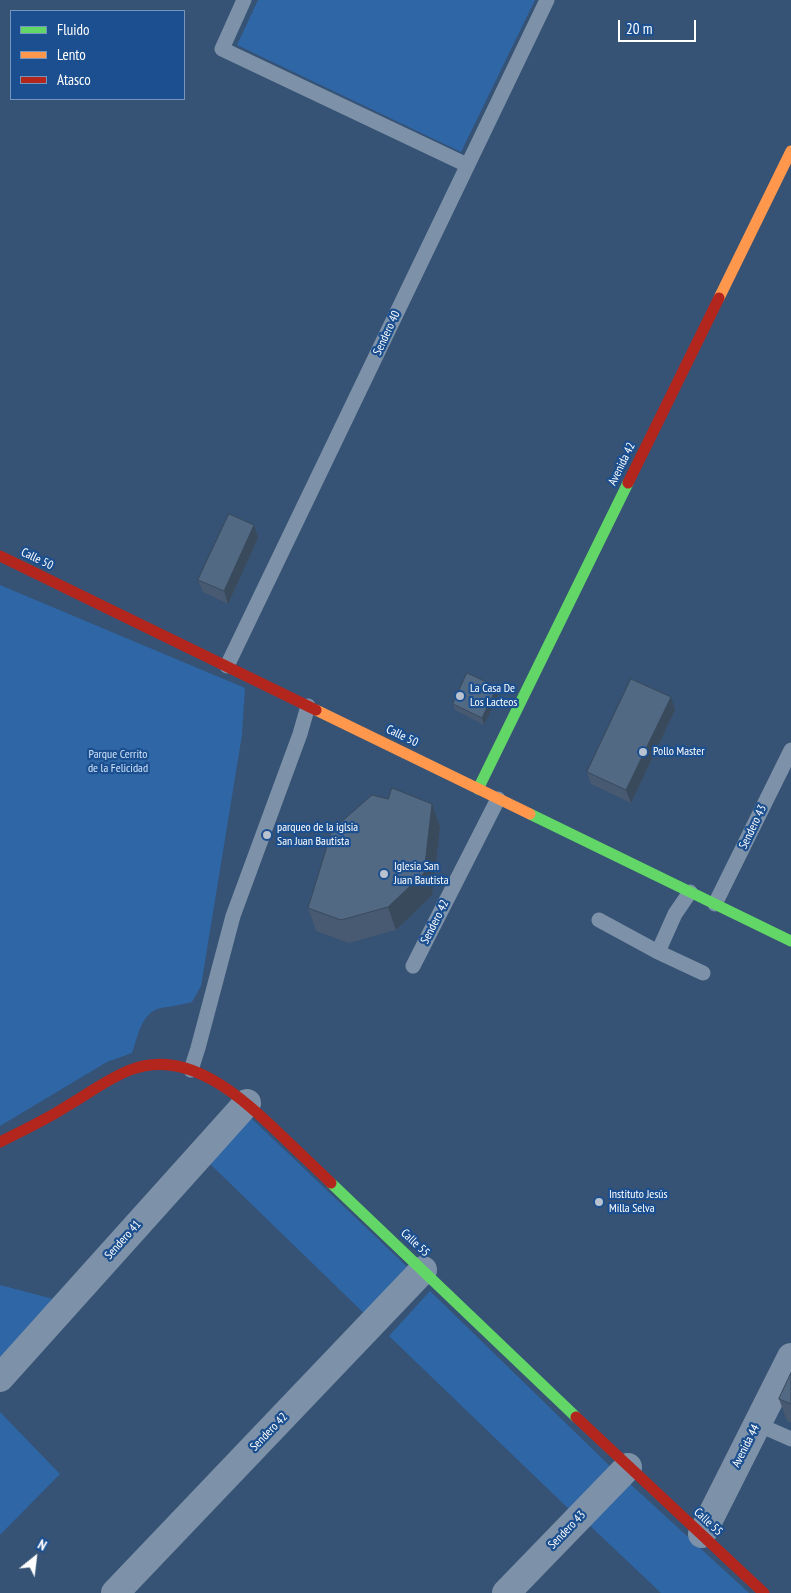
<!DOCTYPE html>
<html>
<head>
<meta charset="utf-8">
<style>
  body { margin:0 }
  #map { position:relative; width:791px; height:1593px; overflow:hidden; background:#365274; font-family:"PT Sans Narrow",sans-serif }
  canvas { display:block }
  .legend { position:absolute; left:10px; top:10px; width:175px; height:90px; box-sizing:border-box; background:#1b4f8f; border:1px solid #7695bc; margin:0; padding:6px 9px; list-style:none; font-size:15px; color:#fff }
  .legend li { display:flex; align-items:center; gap:10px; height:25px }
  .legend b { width:25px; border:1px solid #7695bc }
  .north { position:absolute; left:10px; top:1533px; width:50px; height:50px; -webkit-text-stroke:4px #1b4f8f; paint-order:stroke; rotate:29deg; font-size:14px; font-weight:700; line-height:20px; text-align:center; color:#fff }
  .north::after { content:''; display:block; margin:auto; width:18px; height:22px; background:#fff; clip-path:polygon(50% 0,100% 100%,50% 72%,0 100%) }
  .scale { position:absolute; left:618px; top:20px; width:78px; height:22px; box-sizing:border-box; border:2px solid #fff; border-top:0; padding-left:6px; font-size:15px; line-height:18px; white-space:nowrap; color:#fff; -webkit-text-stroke:4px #1b4f8f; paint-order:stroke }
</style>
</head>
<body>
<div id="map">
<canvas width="791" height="1593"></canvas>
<ul class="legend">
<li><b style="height:6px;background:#63d668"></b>Fluido</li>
<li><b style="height:6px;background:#ff974d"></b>Lento</li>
<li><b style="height:6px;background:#b3261e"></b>Atasco</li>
</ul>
<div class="north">N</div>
<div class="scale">20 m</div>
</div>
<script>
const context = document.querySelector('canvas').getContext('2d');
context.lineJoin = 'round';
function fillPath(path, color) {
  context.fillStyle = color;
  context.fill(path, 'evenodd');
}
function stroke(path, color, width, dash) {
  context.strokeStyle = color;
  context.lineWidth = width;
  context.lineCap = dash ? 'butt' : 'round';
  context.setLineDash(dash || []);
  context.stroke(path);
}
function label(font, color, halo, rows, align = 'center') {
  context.font = font + ' "PT Sans Narrow",sans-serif';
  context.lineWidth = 4.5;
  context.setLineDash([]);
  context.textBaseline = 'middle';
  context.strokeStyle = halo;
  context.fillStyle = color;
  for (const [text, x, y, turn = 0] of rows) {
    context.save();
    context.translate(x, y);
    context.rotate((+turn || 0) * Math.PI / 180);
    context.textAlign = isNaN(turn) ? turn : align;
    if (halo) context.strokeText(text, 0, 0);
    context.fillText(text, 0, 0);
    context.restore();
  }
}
fillPath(new Path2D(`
  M258,0H535L461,152L237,45Z
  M0,585L245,688L242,735L201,986L192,1002C181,1005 171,1006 161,1008C141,1012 138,1037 132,1053L107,1062L0,1126Z
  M250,1117L419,1278L375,1324L207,1161Z
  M0,1285L65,1302L0,1375Z
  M430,1291L615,1471L574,1514L389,1336Z
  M0,1412L60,1474L0,1535Z
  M626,1480L749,1593H661L586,1522Z`), '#2f66a5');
stroke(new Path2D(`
  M244,0L222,49L467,165
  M227,666L547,0
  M715,904L791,750
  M599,920L658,952L703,973
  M658,952L675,914L690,892
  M413,966L498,799
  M191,1070L198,1048L233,916L300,734L308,706
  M757,1424L791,1439`), '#7d92a8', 15);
stroke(new Path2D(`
  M0,1378L247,1103
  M702,1534L791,1357
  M115,1593L423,1270
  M506,1593L628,1467`), '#7d92a8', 28);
stroke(new Path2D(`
  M478,789L628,483
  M530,814L791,941
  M331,1183L576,1417`), '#63d668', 11);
stroke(new Path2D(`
  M719,298L791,151
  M316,710L530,814`), '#ff974d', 11);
stroke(new Path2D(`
  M628,483L719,298
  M0,556L316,710
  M0,1142C23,1130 46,1120 67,1106C88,1094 107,1079 130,1070C189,1047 243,1099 282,1136C298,1152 315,1167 331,1183
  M576,1417L764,1593`), '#b3261e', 11);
fillPath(new Path2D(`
  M254,525L258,538L228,604L203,592L198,580Z
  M497,687L499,694L484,725L455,710L453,704Z
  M675,710L631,803L591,784L587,772Z
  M388,799L432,804L440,827L432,895L396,930L349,943L316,931L308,908Z
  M791,1373V1423L787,1421L779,1399Z`), '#475a72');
fillPath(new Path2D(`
  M254,525L258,538L228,604L224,591Z
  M497,687L499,694L484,725L482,718Z
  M671,697L675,710L631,803L626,790Z
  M432,804L440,827L432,895L396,930L388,907Z`), '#394a5c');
const building = new Path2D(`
  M229,514L254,525L224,591L198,580Z
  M467,673L497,687L482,718L453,704Z
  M631,679L671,697L626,790L587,772Z
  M392,788L432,804L424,873L388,907L341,920L308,908L332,830L372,795L388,799Z
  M791,1373V1404L779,1399Z`);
fillPath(building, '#526984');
stroke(building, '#394a5c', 1);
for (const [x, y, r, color] of [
  [460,696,5,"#b9c2ce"],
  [643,752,5,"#b9c2ce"],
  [267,835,5,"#b9c2ce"],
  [384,874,5,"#b9c2ce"],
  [599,1202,5,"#b9c2ce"]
]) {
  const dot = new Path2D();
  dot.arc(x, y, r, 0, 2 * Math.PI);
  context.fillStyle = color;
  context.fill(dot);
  stroke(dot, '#1b4f8f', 2);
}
label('12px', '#fff', '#1b4f8f', [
  ["Sendero 40",387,333,-65],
  ["Avenida 42",622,464,-64],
  ["Calle 50",37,559,26],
  ["Calle 50",402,736,26],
  ["Sendero 43",753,827,-64],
  ["Sendero 42",435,922,-63],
  ["Sendero 41",123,1240,-48],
  ["Calle 55",415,1243,43],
  ["Sendero 42",269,1432,-46],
  ["Avenida 44",746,1446,-63],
  ["Calle 55",708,1522,43],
  ["Sendero 43",567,1530,-46]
]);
label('12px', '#fff', '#1b4f8f', [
  ["La Casa De",470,689],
  ["Los Lacteos",470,703],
  ["Pollo Master",653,752],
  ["parqueo de la iglsia",277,828],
  ["San Juan Bautista",277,842],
  ["Iglesia San",394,867],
  ["Juan Bautista",394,881],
  ["Instituto Jesús",609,1195],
  ["Milla Selva",609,1209]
], 'left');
label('12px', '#cfe3fa', '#1b4f8f', [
  ["Parque Cerrito",118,755],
  ["de la Felicidad",118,769]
]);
</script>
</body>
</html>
